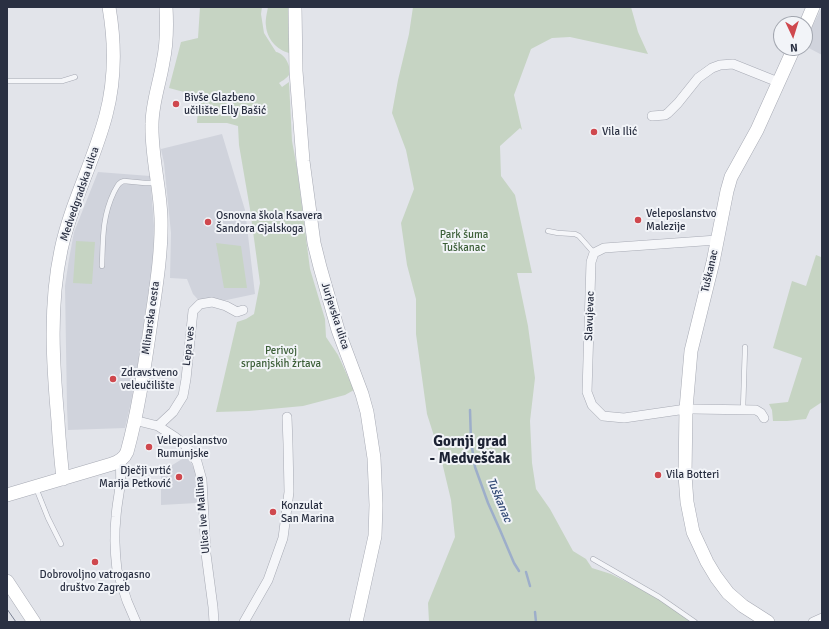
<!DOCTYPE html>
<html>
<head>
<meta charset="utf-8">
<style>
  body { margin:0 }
  #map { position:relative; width:829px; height:629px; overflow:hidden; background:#e2e4ea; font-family:Signika,sans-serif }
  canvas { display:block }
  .frame { position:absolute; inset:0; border:8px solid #2a3042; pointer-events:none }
  .north { position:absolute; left:773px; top:16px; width:40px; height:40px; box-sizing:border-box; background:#f2f4f8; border:1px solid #a2a6af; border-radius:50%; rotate:176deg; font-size:11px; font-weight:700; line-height:16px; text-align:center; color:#2a3042 }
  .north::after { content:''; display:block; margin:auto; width:14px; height:18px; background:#cf484e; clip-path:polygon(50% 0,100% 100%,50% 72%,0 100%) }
</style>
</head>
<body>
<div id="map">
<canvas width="829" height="629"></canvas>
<div class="frame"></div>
<div class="north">N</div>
</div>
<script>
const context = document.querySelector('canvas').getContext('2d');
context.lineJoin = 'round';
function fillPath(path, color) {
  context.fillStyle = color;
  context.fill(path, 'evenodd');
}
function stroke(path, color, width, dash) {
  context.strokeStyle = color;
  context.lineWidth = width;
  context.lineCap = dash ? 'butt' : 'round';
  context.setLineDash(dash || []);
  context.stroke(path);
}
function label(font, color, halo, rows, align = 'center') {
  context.font = font + ' Signika,sans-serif';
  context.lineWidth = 4;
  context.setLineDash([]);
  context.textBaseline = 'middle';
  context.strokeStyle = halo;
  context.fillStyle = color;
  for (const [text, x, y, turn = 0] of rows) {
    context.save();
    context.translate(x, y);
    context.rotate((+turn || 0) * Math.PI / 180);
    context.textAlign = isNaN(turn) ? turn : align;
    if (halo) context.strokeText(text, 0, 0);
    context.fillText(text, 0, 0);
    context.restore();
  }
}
fillPath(new Path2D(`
  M822,7V55L805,46V41Z
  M222,134L245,210L255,294L203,305L193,294L187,279L170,278L171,233L164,163L161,149Z
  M98,172L150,176L154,226L153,264L148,294L139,359L131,402L125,428L68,430L67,407L65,286L69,259L74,232Z
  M187,456L195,470L197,503L161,505V472Z`), '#d0d3dc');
fillPath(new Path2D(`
  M200,7H262L261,14L264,33L276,52C284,53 292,66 289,75C287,78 282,81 279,83L282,87L289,82L292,141L297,168L310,269L325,319L326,337L338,355L354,390L345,395L303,406L249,411L216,412L237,322L246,319L254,314L260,283L250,209L239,145L238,126L227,123H197L199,96L169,88L181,42L198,38Z
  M268,7H288L289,53C277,50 267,39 266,26C265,20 267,13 268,7Z
  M413,7H631L638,32L648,54L570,37L552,38L531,49L514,95L522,130L520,128L500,146L501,176L515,195L532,273H517L528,326L535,378L530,421L532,463L536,489L550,509L573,551L586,559L592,568L611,574L639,588L663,602L692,622H429L428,603L455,537L451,500L441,458L427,414L416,334V299L407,265L401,223L414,189L406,150L392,113L398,80L409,34Z
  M76,241L95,242L92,284L73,283Z
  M216,243L241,246L247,288H224Z
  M816,255L821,257L822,255V402L810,410L806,419L787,421H773L772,410L769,404L788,402L802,358L773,348L792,281L806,286Z`), '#c6d4c3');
stroke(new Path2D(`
  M470,410L471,441L475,467L488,503L500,530L514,563L519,571
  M526,572L530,586
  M535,612L536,622`), '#9daeca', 2.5);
const lane = new Path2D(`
  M7,81H62L75,77
  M548,231L558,233L575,234L579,236L594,253
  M102,266C103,239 102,217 114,192C117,187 118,182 124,181L145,183H156
  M743,410L745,347
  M36,488L48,518L61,544
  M593,559L659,597L695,622`);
const street = new Path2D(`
  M652,116L665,115L668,113L678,103L698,78L712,68L720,65L733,64L778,82
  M717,240L604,248L594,253L591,262L587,392L592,405L603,416L624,418L686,409H692L756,410L761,413L764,418
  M134,420L158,426L175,437L184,444L192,454L197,462L202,480L206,554L213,607L214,622
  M158,426L173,412L183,396L186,379L193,311L200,304L212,302L226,306L237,312L243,310
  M119,461C124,479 117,498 116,517C114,534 115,553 117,570L127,601L136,622
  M244,622L268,580L283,538L289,492L288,444L287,417
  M813,622L822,618`);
const secondary = new Path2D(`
  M295,7L296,71L303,161L314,243L320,267L338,330L362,394L367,412L374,458L376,505L375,536L356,622
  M805,26L813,7
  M63,479C61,460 59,441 58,421C53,365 49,306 61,250C71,203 94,161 106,115C115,81 115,42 109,7
  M7,495L112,464C118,462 124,459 127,452C138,412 144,370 150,329C155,293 162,255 161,218C160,186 151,155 152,124C152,103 160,82 163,62C167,44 167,25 166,7
  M7,581L34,622
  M768,622L754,613L743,606L728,593L716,577L707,562L693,532L687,502L685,475L686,409L691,351L713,262L727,191L731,177L757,130L794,48`);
stroke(lane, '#a7aab4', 5.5);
stroke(street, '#a7aab4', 10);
stroke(secondary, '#a7aab4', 14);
stroke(lane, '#f5f6f9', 4.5);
stroke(street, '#f5f6f9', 9);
stroke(secondary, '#fff', 13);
stroke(new Path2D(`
  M7,609L16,622`), '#7b8294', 1);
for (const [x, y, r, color] of [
  [176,104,4,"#cf484e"],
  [594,132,4,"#cf484e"],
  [638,220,4,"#cf484e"],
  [208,222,4,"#cf484e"],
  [113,379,4,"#cf484e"],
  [149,447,4,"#cf484e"],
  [658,475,4,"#cf484e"],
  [179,477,4,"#cf484e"],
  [273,512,4,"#cf484e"],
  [95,562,4,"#cf484e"]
]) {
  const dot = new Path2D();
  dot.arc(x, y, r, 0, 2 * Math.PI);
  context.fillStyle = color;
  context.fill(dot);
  stroke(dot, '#f2f4f8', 1.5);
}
label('11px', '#2a3042', '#f2f4f8', [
  ["Bivše Glazbeno",184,98],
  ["učilište Elly Bašić",184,111],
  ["Vila Ilić",602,132],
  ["Veleposlanstvo",646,214],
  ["Malezije",646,227],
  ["Osnovna škola Ksavera",216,216],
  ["Šandora Gjalskoga",216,229],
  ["Zdravstveno",121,373],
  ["veleučilište",121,386],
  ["Veleposlanstvo",157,441],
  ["Rumunjske",157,454],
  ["Dječji vrtić",171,471,"right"],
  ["Marija Petković",171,484,"right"],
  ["Vila Botteri",666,475],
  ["Konzulat",281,506],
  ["San Marina",281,519],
  ["Dobrovoljno vatrogasno",95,575,"center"],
  ["društvo Zagreb",95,588,"center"]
], 'left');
label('11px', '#2a3042', '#f2f4f8', [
  ["Medvedgradska ulica",80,194,-71],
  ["Tuškanac",710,271,-77],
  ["Jurjevska ulica",335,316,72],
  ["Slavujevac",590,316,-88],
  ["Mlinarska cesta",151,318,-82],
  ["Lepa ves",189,346,-84],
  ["Ulica Ive Mallina",203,515,-95]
]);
label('11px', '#3b5e37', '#f2f4f8', [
  ["Park šuma",464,235],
  ["Tuškanac",464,248],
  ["Perivoj",281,351],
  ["srpanjskih žrtava",281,364]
]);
label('italic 12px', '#344b77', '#f2f4f8', [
  ["Tuškanac",499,500,67]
]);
label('bold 15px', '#1c2233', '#f2f4f8', [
  ["Gornji grad",470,442],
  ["- Medveščak",470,459]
]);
</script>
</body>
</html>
